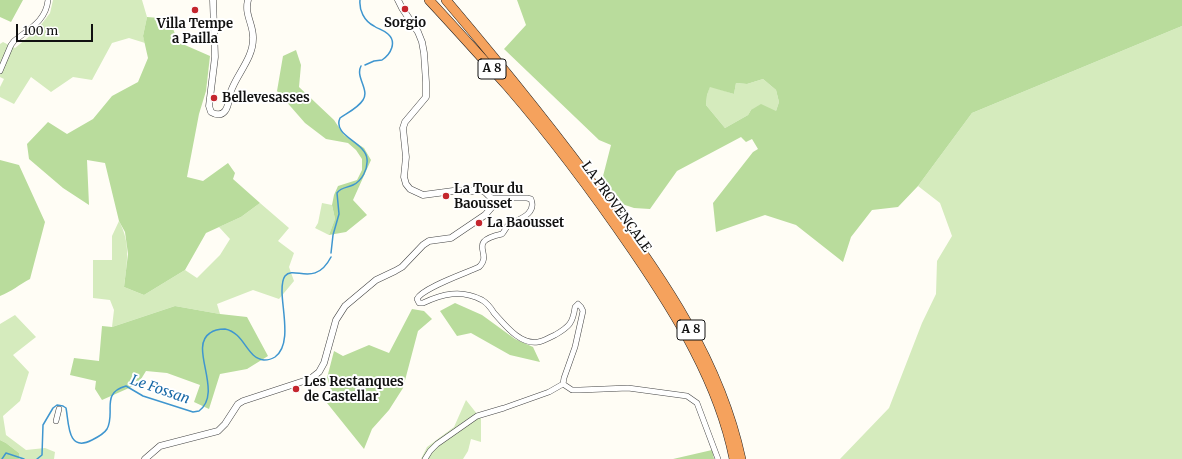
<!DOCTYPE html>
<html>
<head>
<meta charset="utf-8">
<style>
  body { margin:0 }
  #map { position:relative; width:1182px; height:459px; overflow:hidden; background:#fffdf5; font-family:Merriweather,serif }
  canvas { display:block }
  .scale { position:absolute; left:16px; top:24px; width:77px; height:18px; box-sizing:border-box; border:2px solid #111; border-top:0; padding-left:5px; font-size:12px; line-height:14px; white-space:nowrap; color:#111; -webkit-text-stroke:3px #fff; paint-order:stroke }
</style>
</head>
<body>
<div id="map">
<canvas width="1182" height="459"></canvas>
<div class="scale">100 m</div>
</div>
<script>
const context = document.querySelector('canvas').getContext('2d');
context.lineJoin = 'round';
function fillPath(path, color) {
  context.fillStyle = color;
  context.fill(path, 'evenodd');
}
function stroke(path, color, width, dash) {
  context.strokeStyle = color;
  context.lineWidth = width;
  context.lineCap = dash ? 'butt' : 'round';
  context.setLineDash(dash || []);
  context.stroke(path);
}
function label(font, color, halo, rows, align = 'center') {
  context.font = font + ' Merriweather,serif';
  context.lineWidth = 4;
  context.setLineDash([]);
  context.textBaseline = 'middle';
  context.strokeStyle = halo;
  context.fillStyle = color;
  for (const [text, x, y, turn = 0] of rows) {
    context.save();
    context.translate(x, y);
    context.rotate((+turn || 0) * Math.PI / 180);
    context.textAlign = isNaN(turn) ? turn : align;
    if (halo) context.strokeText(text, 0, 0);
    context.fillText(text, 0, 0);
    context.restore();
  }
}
fillPath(new Path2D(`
  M53,0H142L147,17L143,36L145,43L129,38L112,43L92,80L73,77L51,92L31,77L14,104L0,97V87L4,79L0,77V44L3,42L15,48L37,30L50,13Z
  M1182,26V459H840L889,408L922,323L936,294L937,261L952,236L940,203L918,186L972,113Z
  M763,79L776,90L779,102L776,111L751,110L748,115L725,128L706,105L707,95L710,86L734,94L736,83L747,84Z
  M260,203L289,228L278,241L294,253L289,267L294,281L279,299L253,290L217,304L220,314L175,306L112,327L114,310L110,300L93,298V260H112V236L119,221C131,243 127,263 124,287L144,295L185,270L197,278L220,255L230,239L219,227L241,217Z
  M322,203L332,205L335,219L329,235L315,228L318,223Z
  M15,315L36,337L13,355L29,372L20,401L3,416L6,435L26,450L45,448L55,452L54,459H19V453L6,443L0,440V324Z
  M466,400L481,419V442L471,439L468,451L463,459H421L427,447L454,427Z`), '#d5ebbd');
fillPath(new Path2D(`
  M0,0H23L11,22L0,17Z
  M517,0H1182V26L972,113L918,186L898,207L872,210L851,237L843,262L796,225L765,215L716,232L713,203L753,152L758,149L752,139L746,142L741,137L677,171L650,209L634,208L616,202L601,184L611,145L599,140L504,49L526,25ZM763,79L776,90L779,102L776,111L761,104L751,110L748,115L725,128L706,105L707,95L710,87L734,94L736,83L747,84Z
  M147,17L172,19V26L178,42L210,56L206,91L199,114L187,177L203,181L228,163L235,173L233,179L260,203L241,217L206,233L185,270L144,295L124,287L128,254L125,232L119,221L105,163L87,160L89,205L63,188L29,159L27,144L48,122L67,134L93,119L112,96L138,82L148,58L143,36Z
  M296,50L301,65L299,87L334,120L344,135L364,148L371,160L353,200L367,215L346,232L329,235L335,219L332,205L334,195L338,186L357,180L362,170V159L356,150L348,143L326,139L305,123L277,91L283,56Z
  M0,160L19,165L45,222L30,279C20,284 11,292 0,296Z
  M455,303L482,315L515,339L533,347L540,362L510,355L471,333L457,336L440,311Z
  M175,306L220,314L247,317L268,356L247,369L220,374L209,409L194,402L200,385L167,373L146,371L138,384L102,400L95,389L96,381L70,375L74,358L99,361L102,326L112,327Z
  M412,309L424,311L432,319L418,331L403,388L389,410L372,429L364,449L327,403L334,398L327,378L334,351L343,356L369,345L389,353Z
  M0,440L6,443L19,453V459H0Z
  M712,450L714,459H673Z`), '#b9dc9c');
stroke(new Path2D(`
  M360,0C359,10 364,21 374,26C378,29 384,30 388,34C397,42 391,54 382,60L374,61L365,65
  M331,253L333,235L339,214L337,193C341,187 347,188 353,185C362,181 368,169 367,159C366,142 332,136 340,118C347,113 358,108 363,100C370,90 355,77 361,66
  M2,459L6,453L24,459
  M37,459L42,455L43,425L53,408L57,405L63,406L66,408C69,423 67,453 92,440C96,438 104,434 107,429C116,413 100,393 126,386L143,396L193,412L199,411C224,392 188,347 210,333C214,330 220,329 225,329C245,333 246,358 264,360C268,360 272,359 275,357C292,345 282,310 282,291C282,286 282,280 285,276C294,265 315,288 331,257`), '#3f96cf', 1.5);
const minor = new Path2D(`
  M0,71L11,45L14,41C29,29 46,21 48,0
  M491,198H527L531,199C537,214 519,219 510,224C506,226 505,231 502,234C465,242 494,253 479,267C466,273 422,288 417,299L419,303H423C442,294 461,289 482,300C487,303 491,308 494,313C505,325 520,345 538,342C544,341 550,337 555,335C569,327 573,323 575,307L578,304L581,307L583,311L575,347L564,378L563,384
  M563,384L572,390H580L628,388L687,396L697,403L718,459
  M56,421L59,409
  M425,459L430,451L437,444L477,416L504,408L549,392L563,384`);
const tertiary = new Path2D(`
  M213,0L215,57L209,106L211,112C216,115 221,116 225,111C229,106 229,97 231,91C237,74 253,58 253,39C254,25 244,15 248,0
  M145,459L160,446L218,431L225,424L238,404L243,401L310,379L319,372L324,363L336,320L345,306L376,280L395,271L402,267L423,245L429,241L451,238L485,215L492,207L491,198L484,191H453L423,195L410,189L406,184L404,177L406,157L403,128L405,122L426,97V82L424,53L422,42L418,32L402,8L398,0`);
const motorway = new Path2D(`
  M429,0C456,29 482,58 508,87C553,139 594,194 633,251C676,314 719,383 734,459
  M446,0C501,65 554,130 604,199C663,278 720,361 741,459`);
stroke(minor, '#444', 6);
stroke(tertiary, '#444', 7);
stroke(motorway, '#222', 10);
stroke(minor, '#fff', 5);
stroke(tertiary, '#fff', 6);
stroke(motorway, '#f5a25d', 9);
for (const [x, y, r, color] of [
  [405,9,4,"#c4262e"],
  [195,10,4,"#c4262e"],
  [214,98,4,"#c4262e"],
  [446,196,4,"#c4262e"],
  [479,223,4,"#c4262e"],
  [296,389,4,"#c4262e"]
]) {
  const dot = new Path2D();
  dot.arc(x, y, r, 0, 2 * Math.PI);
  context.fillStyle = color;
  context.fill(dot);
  stroke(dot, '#fff', 1.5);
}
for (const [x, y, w] of [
  [492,69,28],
  [691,330,28]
]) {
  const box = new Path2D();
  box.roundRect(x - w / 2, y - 10, w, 20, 3);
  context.fillStyle = '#fff';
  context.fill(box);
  stroke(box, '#111', 1);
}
label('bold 12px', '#111', null, [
  ["A 8",492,69],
  ["A 8",691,330]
]);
label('bold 13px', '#111', '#fff', [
  ["Sorgio",405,23,"center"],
  ["Villa Tempe",195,24,"center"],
  ["a Pailla",195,39,"center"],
  ["Bellevesasses",222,98],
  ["La Tour du",454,189],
  ["Baousset",454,204],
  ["La Baousset",487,223],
  ["Les Restanques",304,382],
  ["de Castellar",304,397]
], 'left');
label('13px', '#111', '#fff', [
  ["LA PROVENÇALE",616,207,54]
]);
label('italic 14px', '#1768a6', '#fff', [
  ["Le Fossan",160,390,19]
]);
</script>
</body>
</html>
